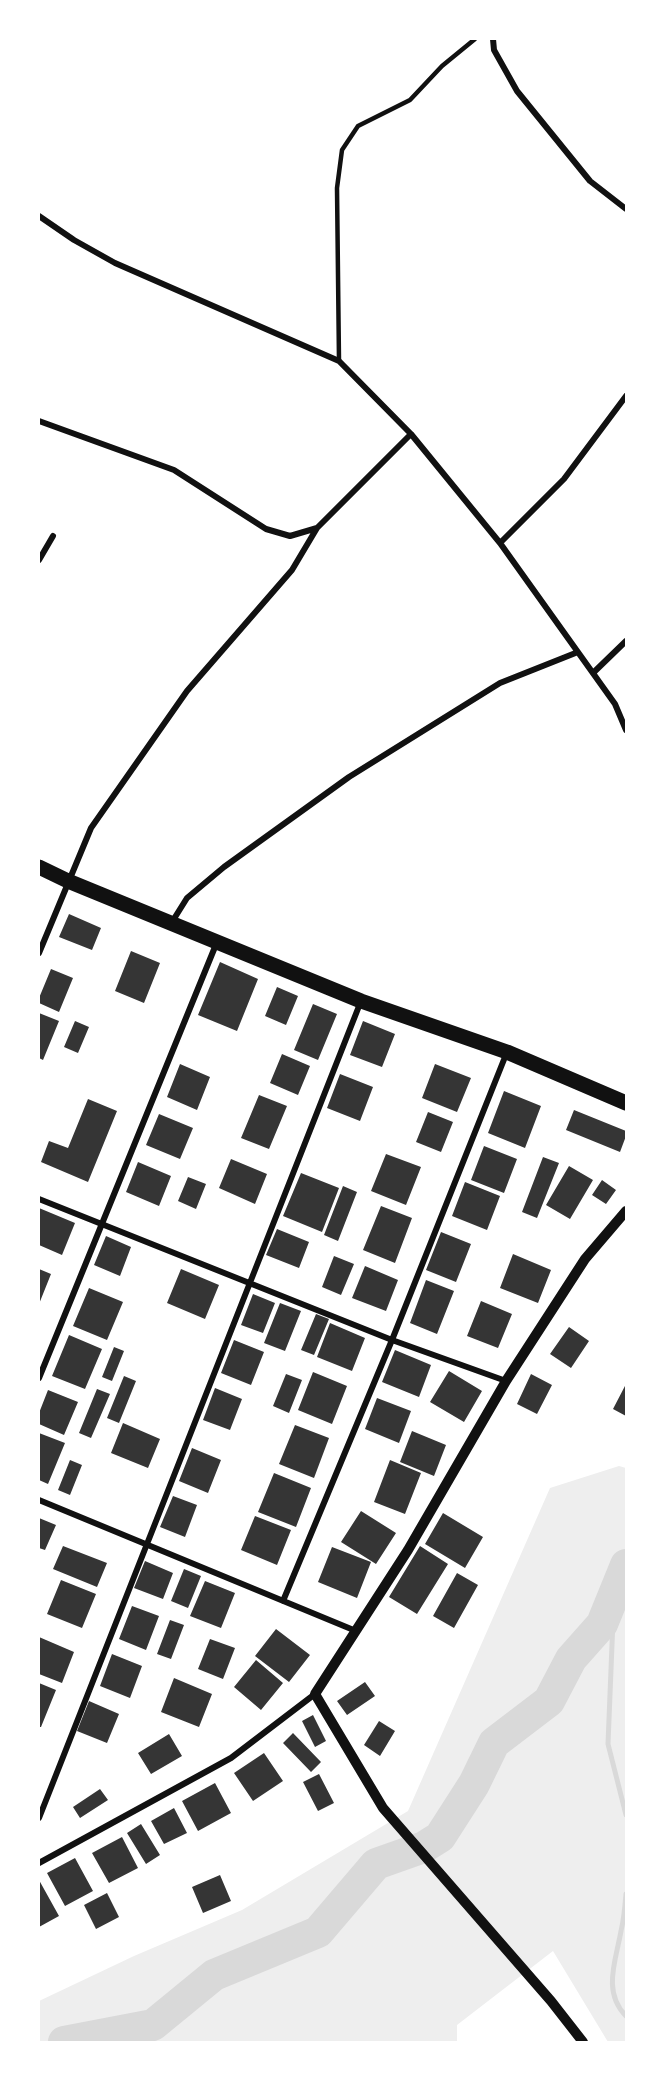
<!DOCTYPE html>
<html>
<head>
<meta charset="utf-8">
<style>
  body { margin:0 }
  #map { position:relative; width:665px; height:2081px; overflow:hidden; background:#fff; font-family:"Asap Condensed",sans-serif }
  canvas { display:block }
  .frame { position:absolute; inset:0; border:40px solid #fff; pointer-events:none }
</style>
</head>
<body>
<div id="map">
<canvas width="665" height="2081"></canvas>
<div class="frame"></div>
</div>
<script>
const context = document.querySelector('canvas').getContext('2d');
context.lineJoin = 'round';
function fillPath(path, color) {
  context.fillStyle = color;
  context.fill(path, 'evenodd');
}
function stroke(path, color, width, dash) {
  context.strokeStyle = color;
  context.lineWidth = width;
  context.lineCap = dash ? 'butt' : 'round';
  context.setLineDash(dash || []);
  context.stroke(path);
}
fillPath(new Path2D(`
  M619,1466L626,1468V2042H608L553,1951L457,2025V2042H39V2001L134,1956L242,1910L408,1811L550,1488Z`), '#eee');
stroke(new Path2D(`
  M614,1595L608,1744L626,1815
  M626,1894C625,1906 624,1919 621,1931C616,1960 602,1992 626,2016`), '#d9d9d9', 5);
stroke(new Path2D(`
  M64,2042L153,2025L214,1975L318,1932L376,1864L424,1847L440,1837L474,1784L494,1743L549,1701L571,1659L602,1624L626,1565`), '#d9d9d9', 32);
fillPath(new Path2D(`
  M69,914L101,928L92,950L59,937Z
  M131,951L160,963L144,1003L115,991Z
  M220,962L258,979L237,1031L198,1015Z
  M51,969L73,978L59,1012L39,1003V998Z
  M277,987L298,996L286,1025L265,1016Z
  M313,1004L337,1014L318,1060L294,1050Z
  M39,1013L59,1021L43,1060L39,1058Z
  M75,1021L89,1027L78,1053L64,1047Z
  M363,1021L395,1034L382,1067L350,1055Z
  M282,1054L310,1066L298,1095L270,1083Z
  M180,1064L210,1077L197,1110L167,1097Z
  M435,1064L471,1078L457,1112L422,1098Z
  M340,1074L373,1087L360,1121L327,1108Z
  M504,1091L541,1106L525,1148L488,1133Z
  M259,1095L287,1106L269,1149L241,1138Z
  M88,1099L117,1111L88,1182L41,1162L49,1141L68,1148Z
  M574,1110L626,1131V1136L620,1152L566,1130Z
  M428,1112L453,1122L441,1152L416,1142Z
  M159,1114L193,1128L180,1159L146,1145Z
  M484,1146L517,1159L504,1193L471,1180Z
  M386,1154L421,1167L406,1205L371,1191Z
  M543,1157L559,1163L537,1218L522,1212Z
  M231,1159L267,1174L255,1204L219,1188Z
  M138,1162L171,1176L159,1206L126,1192Z
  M569,1166L593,1180L570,1219L546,1205Z
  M301,1173L339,1188L322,1232L283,1216Z
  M188,1177L206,1184L196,1209L178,1201Z
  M602,1180L616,1190L606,1204L592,1195Z
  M465,1182L500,1196L487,1230L452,1216Z
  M343,1186L357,1192L338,1241L324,1235Z
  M381,1206L412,1218L395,1263L363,1250Z
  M39,1208L75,1223L62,1255L39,1245Z
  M277,1229L309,1242L299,1268L266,1255Z
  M441,1232L471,1244L456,1282L426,1270Z
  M106,1236L131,1247L120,1276L94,1265Z
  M513,1254L551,1270L538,1303L500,1288Z
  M334,1256L354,1264L341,1295L322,1287Z
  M365,1266L398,1280L386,1311L352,1298Z
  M39,1269L51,1274L39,1304Z
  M181,1269L219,1285L205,1319L167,1303Z
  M426,1280L454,1291L437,1334L410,1323Z
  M89,1288L123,1302L107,1340L73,1326Z
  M253,1294L275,1303L263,1333L241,1325Z
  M481,1301L512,1314L498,1348L467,1336Z
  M280,1303L301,1311L285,1351L264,1343Z
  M316,1314L329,1319L314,1355L301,1350Z
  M330,1323L365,1338L352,1371L317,1357Z
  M569,1327L589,1341L571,1368L550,1354Z
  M69,1335L102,1349L85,1389L52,1376Z
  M234,1340L264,1352L251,1385L221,1373Z
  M114,1347L124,1351L112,1381L102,1377Z
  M395,1350L431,1365L419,1397L382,1382Z
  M449,1371L482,1391L464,1422L430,1402Z
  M313,1372L347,1386L332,1424L298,1410Z
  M286,1374L302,1380L289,1413L273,1406Z
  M531,1374L552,1385L537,1414L517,1404Z
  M124,1376L136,1381L119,1423L107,1418Z
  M626,1384V1416L613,1409Z
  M215,1388L242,1399L230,1430L203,1420Z
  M97,1389L110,1394L91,1438L79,1433Z
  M48,1390L78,1402L64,1435L39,1424V1413Z
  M377,1398L411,1411L399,1443L365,1429Z
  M123,1423L160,1439L148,1468L111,1453Z
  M295,1425L329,1438L314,1478L279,1464Z
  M412,1431L446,1445L434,1476L400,1462Z
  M39,1433L65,1443L48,1484L39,1480Z
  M192,1448L221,1460L208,1493L179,1481Z
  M70,1460L82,1465L70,1495L58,1490Z
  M390,1460L421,1473L405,1514L374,1502Z
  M274,1473L311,1488L296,1527L258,1512Z
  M173,1496L197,1505L185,1537L160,1527Z
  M361,1511L396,1533L376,1564L341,1542Z
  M443,1513L483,1537L465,1568L425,1544Z
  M255,1516L291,1530L277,1565L241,1550Z
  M39,1518L56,1525L45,1550L39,1548Z
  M63,1546L107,1563L97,1587L53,1569Z
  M420,1546L448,1564L417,1614L389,1597Z
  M332,1547L371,1562L357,1598L318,1582Z
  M145,1561L173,1573L163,1599L134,1588Z
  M184,1569L201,1576L188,1608L171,1601Z
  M457,1573L478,1585L454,1628L433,1616Z
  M61,1580L96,1594L82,1628L47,1614Z
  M205,1581L235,1593L221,1628L190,1616Z
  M132,1606L159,1616L146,1650L119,1639Z
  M170,1620L184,1625L171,1659L157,1654Z
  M276,1629L310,1655L289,1682L255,1656Z
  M39,1637L74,1652L62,1683L39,1674Z
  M210,1639L235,1648L223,1679L198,1669Z
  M112,1654L142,1666L130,1698L100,1686Z
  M256,1660L283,1683L261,1710L234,1687Z
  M174,1678L212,1694L199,1727L161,1712Z
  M365,1682L375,1696L347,1715L337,1701Z
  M39,1683L56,1690L41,1727H39Z
  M89,1701L119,1714L107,1743L77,1731Z
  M313,1715L326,1741L315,1747L302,1721Z
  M379,1721L395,1731L380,1756L364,1745Z
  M293,1733L321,1762L311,1772L283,1743Z
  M169,1734L182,1756L151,1774L138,1753Z
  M264,1753L283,1781L253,1801L234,1773Z
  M319,1774L334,1803L318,1811L303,1782Z
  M215,1783L231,1813L198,1831L182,1801Z
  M100,1789L108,1800L80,1818L73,1807Z
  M174,1808L187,1833L164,1844L151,1821Z
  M141,1824L160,1855L146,1864L127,1833Z
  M122,1837L138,1868L109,1883L92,1853Z
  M75,1858L93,1891L65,1906L47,1873Z
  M220,1875L231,1901L203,1913L192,1887Z
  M39,1880L59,1916L39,1927Z
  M107,1893L119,1917L96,1929L84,1905Z`), '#353535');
stroke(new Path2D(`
  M339,361L337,188L342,150L358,126L410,100L442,66L475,39`), '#111', 4.5);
stroke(new Path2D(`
  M493,39L494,50L517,91L590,181L626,209
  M39,216L74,240L115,263L339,361L411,434L500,543L615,704L626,730
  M39,421L174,470L266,529L290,536L317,528L411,434
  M500,543L564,479L626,396
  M39,560L53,536
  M593,673L626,641
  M172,922L187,898L224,867L349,777L500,683L578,652
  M39,953L91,828L187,691L292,570L317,528
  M39,1199L392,1340L506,1381
  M39,1378L217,942
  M39,1500L356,1631
  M283,1601L392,1340L507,1052
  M39,1818L361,1001
  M39,1863L231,1758L315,1694`), '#111', 6);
stroke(new Path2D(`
  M583,2042L551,2001L383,1808L315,1694L408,1550L506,1381L585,1259L626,1211`), '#111', 10);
stroke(new Path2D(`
  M39,867L68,881L361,1001L507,1052L626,1103`), '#111', 15);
</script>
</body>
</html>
